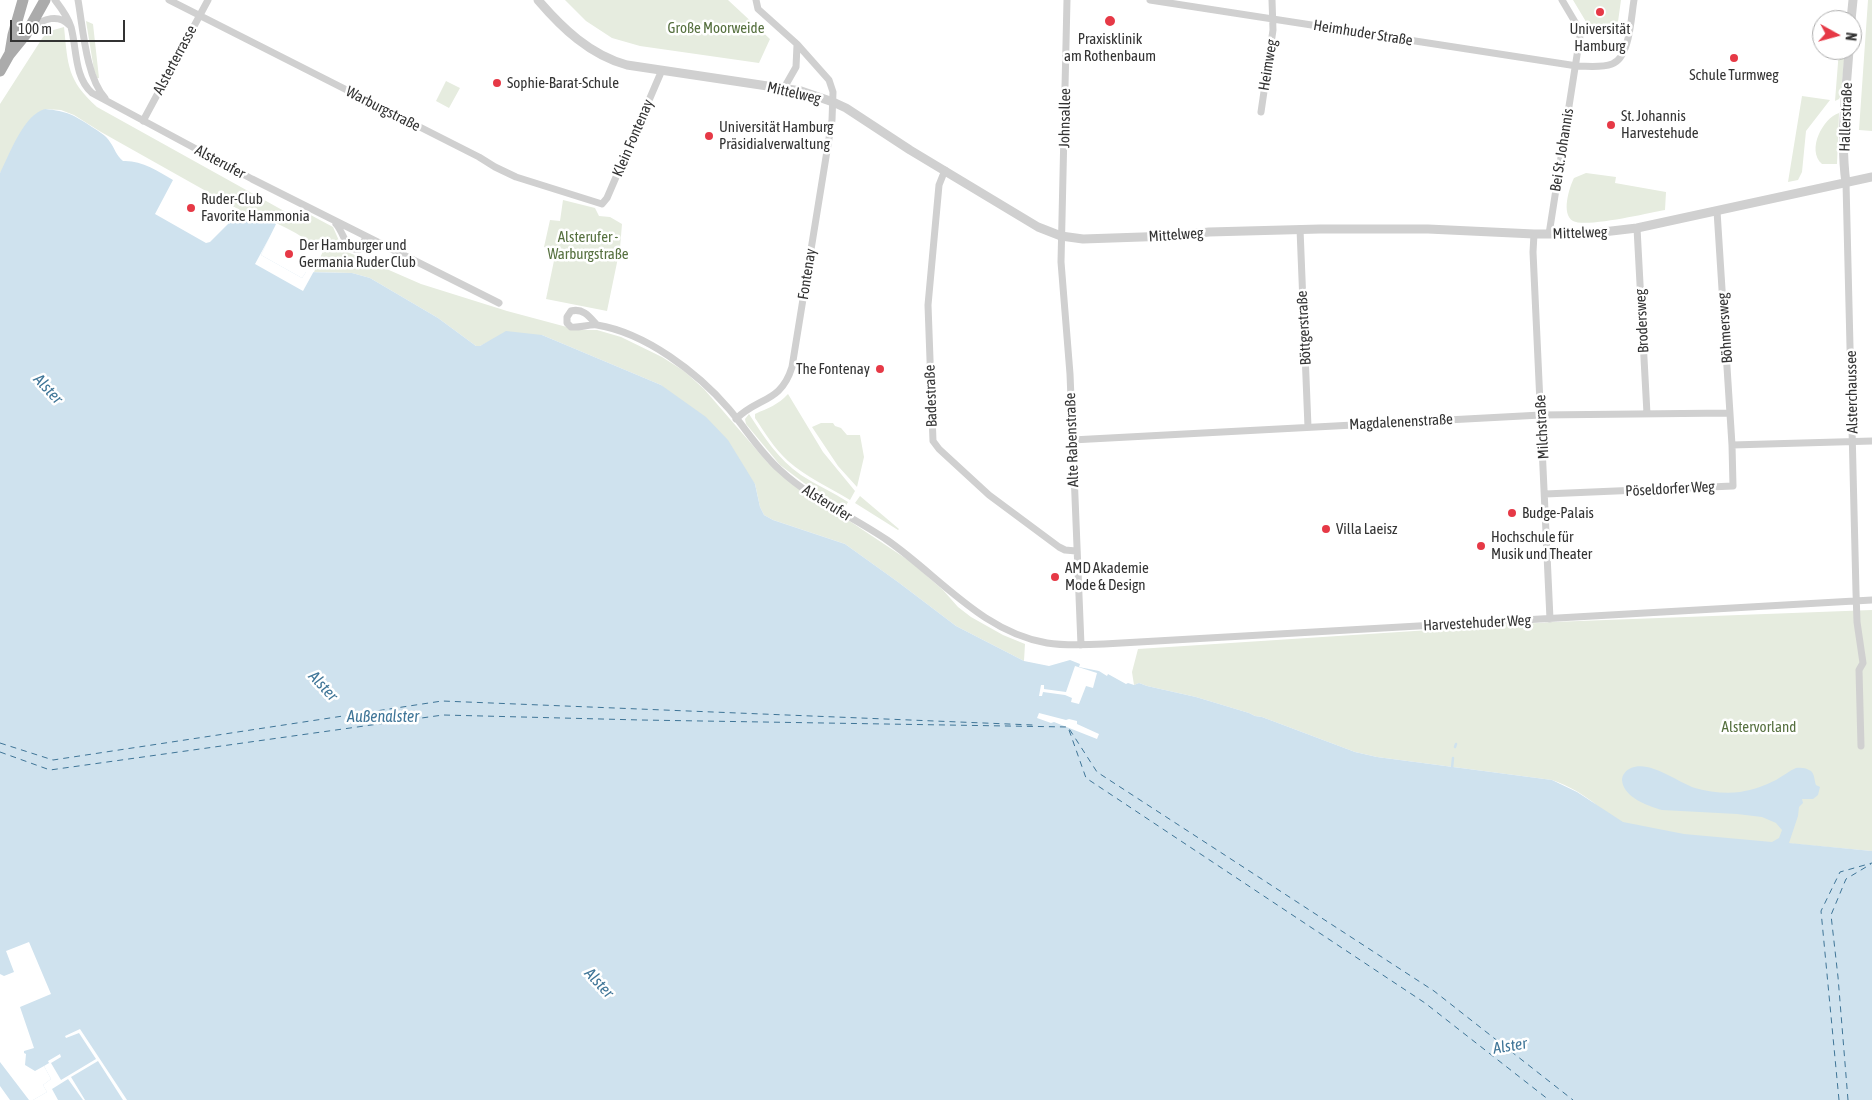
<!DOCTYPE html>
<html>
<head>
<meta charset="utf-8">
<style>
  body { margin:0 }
  #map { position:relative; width:1872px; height:1100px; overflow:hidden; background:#fff; font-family:"Asap Condensed",sans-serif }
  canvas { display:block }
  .north { position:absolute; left:1812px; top:10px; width:50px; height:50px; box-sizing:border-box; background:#fff; border:1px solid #adadad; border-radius:50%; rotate:97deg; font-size:14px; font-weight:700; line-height:20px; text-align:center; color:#333 }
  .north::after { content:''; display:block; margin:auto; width:18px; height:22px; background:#e63946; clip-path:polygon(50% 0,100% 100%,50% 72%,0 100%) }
  .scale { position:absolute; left:10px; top:20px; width:115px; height:22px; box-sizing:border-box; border:2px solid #333; border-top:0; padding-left:6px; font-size:15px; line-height:18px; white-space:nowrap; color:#333; -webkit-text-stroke:4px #fff; paint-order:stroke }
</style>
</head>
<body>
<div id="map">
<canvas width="1872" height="1100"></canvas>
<div class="north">N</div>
<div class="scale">100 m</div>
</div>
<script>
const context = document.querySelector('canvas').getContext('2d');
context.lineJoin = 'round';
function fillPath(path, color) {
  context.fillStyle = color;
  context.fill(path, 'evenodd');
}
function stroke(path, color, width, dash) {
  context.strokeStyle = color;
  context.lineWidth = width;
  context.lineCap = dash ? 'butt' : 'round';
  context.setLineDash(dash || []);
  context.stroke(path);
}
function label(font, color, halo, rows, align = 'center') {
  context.font = font + ' "Asap Condensed",sans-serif';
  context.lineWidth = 5;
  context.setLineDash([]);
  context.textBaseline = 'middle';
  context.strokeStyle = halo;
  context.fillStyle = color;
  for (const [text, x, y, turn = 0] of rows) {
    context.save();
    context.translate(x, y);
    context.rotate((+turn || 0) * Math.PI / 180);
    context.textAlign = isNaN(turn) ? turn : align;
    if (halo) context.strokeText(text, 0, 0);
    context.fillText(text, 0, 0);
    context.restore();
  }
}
fillPath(new Path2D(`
  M565,0H728L770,39L759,63L640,46L612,38L586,21Z
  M1573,0H1621L1617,29L1588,25Z
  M1868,0H1872V131L1859,130Z
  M86,21L93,24L99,78H97L94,70Z
  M64,27C68,65 67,80 97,107L302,221L305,212L333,227L343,250L421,284L507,311L578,330H597L621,337L662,357L684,371L704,389L768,463L842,516L911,562L943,590L958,607L971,617L1003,635L1025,644L1024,661L956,626L898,582L845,544L773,520L764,515L760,507L755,484L661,385L542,335L490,341L480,346H476L438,318L370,278L352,273L314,272L323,251C299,234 275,219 245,213L101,132L74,115L61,110L45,109L0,173V104L43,37L50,31Z
  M1839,50H1845L1841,95L1839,99L1835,101Z
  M446,81L460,88L449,108L436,101Z
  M1802,96L1830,100L1806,131L1802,172L1798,180L1788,182Z
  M1839,113L1837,164H1822C1806,150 1823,118 1839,113Z
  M1586,173L1616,177L1615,183L1666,192L1665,210C1648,213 1586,228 1573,221C1561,214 1569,188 1574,178Z
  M563,200L595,208L599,216L610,217L622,224L620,248L607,311L546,299L556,251L544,247L550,220L560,221Z
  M788,394L823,452L855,491L850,500C829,487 806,477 788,461C774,448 765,433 755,418V414C768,408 778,405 788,394Z
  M749,414C764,437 778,459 801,475C816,485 833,492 848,502L844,509L804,483L780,465L746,424L745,419Z
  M821,423H833L835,426L841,428L847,435H860L864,457L857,487L838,466L812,427Z
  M860,496L899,529L898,530L855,503Z
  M1872,610V851L1773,842L1635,841C1608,815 1589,793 1552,780L1377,757L1355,752L1262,717L1255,716L1249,713L1196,697L1147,686L1139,683L1134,685L1132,672L1138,649L1553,622Z`), '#e6ecdf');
fillPath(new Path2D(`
  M45,109C67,111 74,115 92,127C98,131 106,135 110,142C115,149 116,155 123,161C141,160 158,171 173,180L155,214L206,243L210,242L232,220L238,221L245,213L262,216L276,224L261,255L302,278L306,272L352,273L370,278L438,318L476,346H480L506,331L542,335L661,385L706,417L728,440L755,484L760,507L764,515L773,520L845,544L898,582L956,626L1024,661L1049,666L1070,660L1080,664L1079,667L1099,671L1107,676L1108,674L1126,684L1128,683L1134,685L1139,683L1147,686L1196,697L1249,713L1255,716L1262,717L1355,752L1377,757L1552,780L1577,792L1623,822L1684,834L1772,842L1779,838L1782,830L1776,823L1762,817L1737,814L1662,810C1648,806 1623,797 1622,780C1622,775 1626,770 1631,768C1650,760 1677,782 1695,788C1709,792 1726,794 1740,792C1753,790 1766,785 1776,780C1783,776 1789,771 1796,768C1801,767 1807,768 1811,771C1815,775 1814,780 1816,785L1820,787L1818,795L1813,799H1802L1803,803L1799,807L1798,816L1789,843L1872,851V1100H33L47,1092L43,1085L51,1079L44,1066L35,1071L25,1065L26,1054L24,1053V1051L34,1048L20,1007L51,994L29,942L6,951L14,972L4,976L0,974V173C10,154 23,115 45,109Z
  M0,1062L29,1100H10L0,1086Z`), '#cfe2ee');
fillPath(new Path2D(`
  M274,229L261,255L302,278L306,272L314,271L303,291L255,264Z
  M1075,666L1097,673L1093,688L1086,686L1079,704L1071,702L1072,698L1065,695L1043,692L1042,696H1039L1041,685H1044V689L1066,692Z
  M1039,713L1066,720L1069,719L1077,721V724L1099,734L1097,739L1054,722L1051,723L1037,718Z
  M80,1029L127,1100H123L98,1061L71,1077L85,1100H83L68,1079L52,1089L58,1100H33L47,1092L43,1085L51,1079L44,1066L49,1063L48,1061L60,1054L61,1057L51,1063L61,1080L96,1059L79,1033L66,1038L65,1036Z`), '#fff');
stroke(new Path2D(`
  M1455,747L1456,744
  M1452,768L1453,758`), '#cfe2ee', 2.5);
stroke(new Path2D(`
  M1069,730L1086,778L1425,1003L1549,1100
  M0,743L53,760L442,701L1033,725
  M0,752L50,770L443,715L641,720L1068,727L1097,772L1434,991L1573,1100
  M1839,1100L1821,911L1840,872L1872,863
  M1848,1100L1838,977L1831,915L1846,879L1871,864`), '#3f7597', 1, [6, 5]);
stroke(new Path2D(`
  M55,0C62,9 68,17 71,27C77,49 74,77 92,93L252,179L499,303
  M78,0C83,28 86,77 105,98
  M169,0L479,157L495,167L516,177L602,204L607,198L662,70
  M1067,0L1061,262L1070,374L1081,645
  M1150,0L1577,66C1588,66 1601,68 1612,64C1630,58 1631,17 1634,0
  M33,28C43,18 59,14 69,25
  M784,88L796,67L797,45
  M1261,112L1273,30L1272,0
  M143,121L208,0
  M945,170L939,185L928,305L933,441L939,449L989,495L1059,547L1065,550L1076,551
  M1846,183L1856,592L1857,622L1863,663L1859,670L1861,746
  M1717,211L1732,445
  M336,224C345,234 345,252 360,249L366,237
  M1637,228L1647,414
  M1300,229L1308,427
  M1534,234L1533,252L1550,619
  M1549,234L1580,36L1578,27L1562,0
  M596,324C589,316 583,308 571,311L567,317V323L571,327C580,328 589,324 597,325C646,333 698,373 729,409C746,429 760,452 780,470C811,499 852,516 887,540C939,576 982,632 1047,643C1066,646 1085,645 1104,644L1872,600
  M736,419C758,397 781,403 792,367L832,120L833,92L829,80L797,44L758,9L756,0
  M1072,440L1541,415L1730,413
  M1545,494L1733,486L1732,445L1872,441`), '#d0d0d0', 7);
stroke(new Path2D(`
  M538,0C562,28 590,55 627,65L801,91L833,102L846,108L910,150L1038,227L1061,236L1083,239L1171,236L1209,232L1320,229H1428L1534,234H1586L1637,228L1872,177
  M1851,20L1853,0
  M1846,183C1840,140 1846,94 1849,50`), '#d0d0d0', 9);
stroke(new Path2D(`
  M10,53L13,35L23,0
  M0,71L9,55L26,34L45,0`), '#ababab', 11);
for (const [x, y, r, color] of [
  [1600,12,5,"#e63946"],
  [1110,21,6,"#e63946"],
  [1734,58,5,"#e63946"],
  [497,83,5,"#e63946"],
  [1611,125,5,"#e63946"],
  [709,136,5,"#e63946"],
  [191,208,5,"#e63946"],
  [289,254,5,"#e63946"],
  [880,369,5,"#e63946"],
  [1512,513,5,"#e63946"],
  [1326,529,5,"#e63946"],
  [1481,546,5,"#e63946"],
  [1055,577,5,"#e63946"]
]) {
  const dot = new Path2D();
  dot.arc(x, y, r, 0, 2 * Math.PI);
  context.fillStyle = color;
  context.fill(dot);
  stroke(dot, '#fff', 2);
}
label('15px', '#56703f', '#fff', [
  ["Große Moorweide",716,28],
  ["Alsterufer -",588,237],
  ["Warburgstraße",588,254],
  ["Alstervorland",1759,727]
]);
label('15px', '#333', '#fff', [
  ["Universität",1600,29,"center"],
  ["Hamburg",1600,46,"center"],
  ["Praxisklinik",1110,39,"center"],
  ["am Rothenbaum",1110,56,"center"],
  ["Schule Turmweg",1734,75,"center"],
  ["Sophie-Barat-Schule",507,83],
  ["St. Johannis",1621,116],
  ["Harvestehude",1621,133],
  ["Universität Hamburg",719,127],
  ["Präsidialverwaltung",719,144],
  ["Ruder-Club",201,199],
  ["Favorite Hammonia",201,216],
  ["Der Hamburger und",299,245],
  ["Germania Ruder Club",299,262],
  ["The Fontenay",870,369,"right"],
  ["Budge-Palais",1522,513],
  ["Villa Laeisz",1336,529],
  ["Hochschule für",1491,537],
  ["Musik und Theater",1491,554],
  ["AMD Akademie",1065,568],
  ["Mode & Design",1065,585]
], 'left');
label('15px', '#333', '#fff', [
  ["Heimhuder Straße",1363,33,9],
  ["Alsterterrasse",175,60,-62],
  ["Heimweg",1268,65,-81],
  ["Mittelweg",794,93,13],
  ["Warburgstraße",383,109,27],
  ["Hallerstraße",1846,117,-88],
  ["Johnsallee",1065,118,-89],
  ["Klein Fontenay",633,138,-67],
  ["Bei St. Johannis",1562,150,-81],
  ["Alsterufer",220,162,28],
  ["Mittelweg",1580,233,-2],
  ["Mittelweg",1176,235,-4],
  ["Fontenay",807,274,-81],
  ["Brodersweg",1642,321,-93],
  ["Böttgerstraße",1304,328,-93],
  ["Böhmersweg",1725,328,-94],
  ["Alsterchaussee",1852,392,-91],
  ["Badestraße",931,396,-92],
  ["Magdalenenstraße",1401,422,-3],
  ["Milchstraße",1542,427,-93],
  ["Alte Rabenstraße",1072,440,-92],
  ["Pöseldorfer Weg",1670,489,-3],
  ["Alsterufer",827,503,32],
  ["Harvestehuder Weg",1477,623,-3]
]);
label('italic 16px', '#3f7597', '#fff', [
  ["Alster",48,389,47],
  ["Alster",323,686,47],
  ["Außenalster",383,717],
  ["Alster",599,983,47],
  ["Alster",1510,1046,-9]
]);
</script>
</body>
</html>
